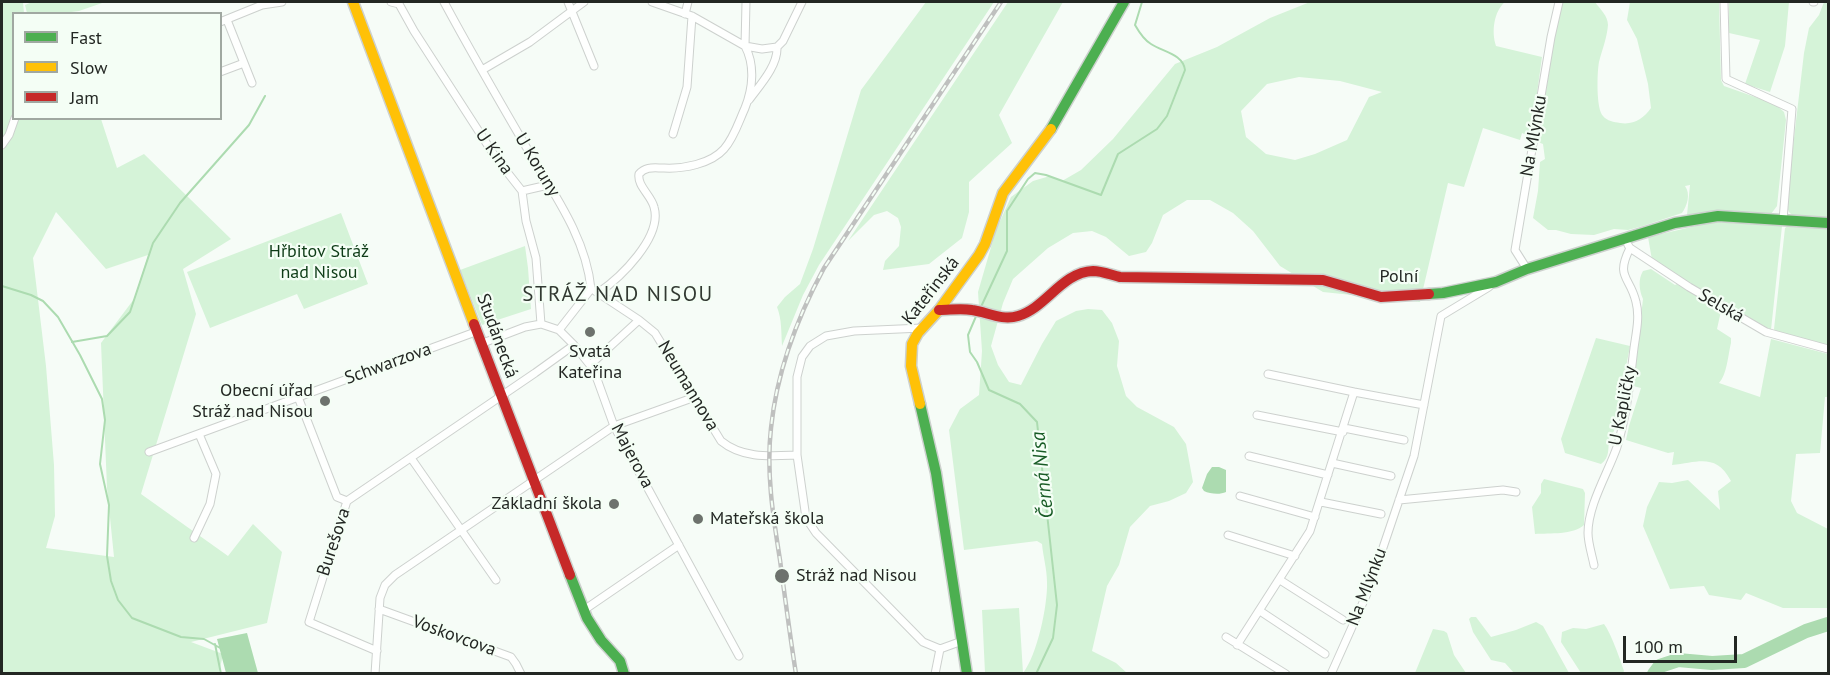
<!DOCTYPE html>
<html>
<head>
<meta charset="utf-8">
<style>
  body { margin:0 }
  #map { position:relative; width:1830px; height:675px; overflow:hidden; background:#f6fcf7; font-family:"PT Sans",sans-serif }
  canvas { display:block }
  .frame { position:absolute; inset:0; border:3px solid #232723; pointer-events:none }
  .legend { position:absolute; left:12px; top:12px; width:210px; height:108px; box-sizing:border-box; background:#f4fef5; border:2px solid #a0a8a1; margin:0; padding:8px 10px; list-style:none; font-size:18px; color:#232723 }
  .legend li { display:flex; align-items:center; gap:12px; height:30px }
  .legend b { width:30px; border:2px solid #a0a8a1 }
  .scale { position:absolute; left:1623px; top:636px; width:114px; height:27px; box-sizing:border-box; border:3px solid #232723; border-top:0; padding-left:8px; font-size:18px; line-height:21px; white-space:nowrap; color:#232723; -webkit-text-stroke:4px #f4fef5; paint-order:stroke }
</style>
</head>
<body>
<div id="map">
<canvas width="1830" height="675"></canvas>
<div class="frame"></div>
<ul class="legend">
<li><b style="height:8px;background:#4caf50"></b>Fast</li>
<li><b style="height:8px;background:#ffc107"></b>Slow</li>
<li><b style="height:8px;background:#c62828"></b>Jam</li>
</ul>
<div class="scale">100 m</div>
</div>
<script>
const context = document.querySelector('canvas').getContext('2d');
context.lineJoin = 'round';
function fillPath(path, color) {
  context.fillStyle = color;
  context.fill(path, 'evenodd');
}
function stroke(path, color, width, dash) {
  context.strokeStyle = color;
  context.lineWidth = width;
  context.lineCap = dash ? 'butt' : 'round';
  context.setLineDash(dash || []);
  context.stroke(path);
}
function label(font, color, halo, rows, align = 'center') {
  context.font = font + ' "PT Sans",sans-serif';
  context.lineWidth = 4.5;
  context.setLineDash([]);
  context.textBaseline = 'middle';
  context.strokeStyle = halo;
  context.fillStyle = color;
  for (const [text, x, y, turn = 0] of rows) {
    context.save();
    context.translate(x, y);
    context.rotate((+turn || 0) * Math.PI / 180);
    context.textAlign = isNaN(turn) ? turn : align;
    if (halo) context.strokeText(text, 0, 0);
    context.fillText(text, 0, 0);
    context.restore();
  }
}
fillPath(new Path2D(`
  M2,2H23L24,13L14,14V118L101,119L117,168L144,154L231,239L183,269L196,314L141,494L228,556L253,524L282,552L267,623L191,642L223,654L219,673H2ZM56,212L106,269L148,255L134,299L101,343L107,488L114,557L46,548L55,516L54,465L46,366L33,258Z
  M32,2H105L79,11L56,14L27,13L25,5Z
  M926,2H994L819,265L803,295L782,346C781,332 782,320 777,307L785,297L800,284L813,249L861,90Z
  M1008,2H1063L999,115L1012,143L969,182V212L962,238L929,264L883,270L885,261L899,246L901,227L898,218L887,211L874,215L848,241Z
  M1310,2H1505C1494,11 1491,32 1496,46L1542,57L1531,137L1522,133L1520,140L1483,128L1464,187L1448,183L1420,302L1323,292L1280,266L1253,231L1233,213L1210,200H1187L1163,215L1152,243L1146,252L1129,256L1106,237L1092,231L1073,233L1048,248L1013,279L1003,303L991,346L998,365L1009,382L1021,385L1042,344L1056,321L1076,311L1088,309L1102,310L1112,323L1119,341L1117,366L1126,396L1137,407L1174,427L1186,444L1193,482L1186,493L1169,501L1150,506L1130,527L1119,565L1107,586L1092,651L1116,663L1127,673H985L982,610L1019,608L1023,673C1037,656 1048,604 1047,582C1047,569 1043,556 1042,544L1037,541L964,550L949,430L960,409L979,395L982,351L978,292L996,230L1011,197L1033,181L1050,176L1062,181L1081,170L1113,139L1175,64L1217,47L1270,18ZM1299,77L1340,81L1382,92L1369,97L1347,140L1315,154L1295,160L1266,154L1246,137L1241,111L1267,84Z
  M1562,2H1595C1600,9 1608,16 1608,25C1607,38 1602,50 1599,62C1597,72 1596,109 1603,116C1607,121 1614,122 1620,123C1634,125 1643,119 1651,108L1648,84L1637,39L1627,20L1630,2H1719L1721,80L1724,86L1775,104L1784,112L1786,120L1777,206L1771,214L1722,211L1687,215L1690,185L1685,186C1691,194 1687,206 1682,213L1643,226L1628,230L1614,229L1594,235L1571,234L1556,230H1548L1533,218L1538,191L1540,162L1545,159L1543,144L1538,142L1555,34Z
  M1729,2H1789L1785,46L1770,92L1745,84L1760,40L1729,33Z
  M1824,2H1828V217L1792,215L1789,212L1786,206L1804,53L1809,28L1819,15Z
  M341,213L368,284L304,309L297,294L210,328L187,272Z
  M1713,222L1782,226L1771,330L1729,307L1652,260L1648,237Z
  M1789,225L1828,227V345L1775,332L1774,329L1785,228Z
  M525,246L528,268L531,309L482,325L460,270Z
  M1651,269L1675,285L1677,284L1721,311L1717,329L1731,338V343C1728,355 1727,375 1719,383L1760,397L1771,339L1828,354V397H1825L1820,453L1796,454L1791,501L1797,513L1828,529V608H1783L1746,593L1741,600L1709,595L1704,586L1670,589L1643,526L1647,507L1659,482L1672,483L1688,480L1720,510L1718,491L1731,481C1716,453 1699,462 1672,465L1674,452L1668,453L1626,440L1629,426L1641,388L1633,386L1643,299C1639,290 1638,279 1643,271Z
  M1596,338L1630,346L1614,431L1609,438C1608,448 1610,458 1601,464L1565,453L1561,439Z
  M1544,479L1583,489L1585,493L1584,525C1573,535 1550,533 1535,534L1532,507L1541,493V484Z
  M1471,617H1476L1491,637L1516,630L1536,622L1543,626L1569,673H1514L1505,663L1491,660L1473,632L1469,619Z
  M1604,624C1611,633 1620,659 1624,671L1623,673H1581L1561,642L1562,632L1573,628L1586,629Z
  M1433,629L1444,631L1447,633L1454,655L1466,673H1415Z`), '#d5f3d8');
fillPath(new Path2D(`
  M1212,467H1219L1226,470V492C1220,495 1210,494 1204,491L1202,488L1207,474Z
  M247,633L258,673H226L217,639Z`), '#acdbb0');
stroke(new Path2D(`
  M2,286L31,295L43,301L58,317L80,355L102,399L105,420L100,464L109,505L107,556L111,581L118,600L132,618L181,637L204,639L222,649
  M980,309L1007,251V211L1028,179L1035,173L1046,175L1101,195L1118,154L1157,129L1167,116L1185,70C1183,54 1163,52 1151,44C1144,40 1139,32 1135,25L1142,2
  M977,314L968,335L970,352L977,362L989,390L1020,404L1037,422L1057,605L1053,638L1036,674
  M72,342L107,336L130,312L153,243L180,203L249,125L265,96
  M215,644L221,674`), '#acdbb0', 2);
stroke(new Path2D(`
  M1654,674L1660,666L1678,660L1712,663L1744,661L1806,631L1828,624`), '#acdbb0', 14);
const street = new Path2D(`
  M391,2L399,4L414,31L496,158L522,191L526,221L536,258L541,324
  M444,2C470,50 497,97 525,145C551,190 586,236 591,289L559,330
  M568,2L594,66
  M652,2L692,16L745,46L746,2
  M1724,2L1726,79L1792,109L1783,220
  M1813,2H1814
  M685,14L688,2
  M227,20L252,83
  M220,22L262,5L282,2
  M482,70L530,42L584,2
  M220,72L244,63
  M749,100C759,86 778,66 777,47
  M673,134L687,87L692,16
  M2,145L9,135L15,118
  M522,191L548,185
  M1628,245L1630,248L1689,287L1766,332L1828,349
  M1527,269L1515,250L1551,37L1559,2
  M595,291L639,320L655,333L721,441C743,459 771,456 797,455
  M598,293C620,278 663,237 654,207C651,195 637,186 639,174C646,166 654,168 664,168C683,169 711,164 724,149C734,138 739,121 745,108C753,88 755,65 745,46L762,49L777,47L783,41L802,2
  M922,328L854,331L826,336L810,346L802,357L797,377V455L806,518L816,533L923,642L940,649L962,641
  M483,343L525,327L541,324L559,330L574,345L590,365L597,379L614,426L739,656
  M590,365L639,320
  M1268,374L1354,392
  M298,397L337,497L347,501
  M1257,415L1343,432
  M1344,428L1404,440
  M149,452L478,331
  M1249,456L1328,475
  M411,458L496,580
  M1332,463L1391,476
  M1240,496L1315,517
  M1399,500L1503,490L1516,492
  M1321,502L1381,514
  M1228,535L1295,556
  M194,538L210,504L216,474L199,434
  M1594,565C1592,555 1588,543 1588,533C1588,505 1608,473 1617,447C1627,415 1630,381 1634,348C1636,333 1640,317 1636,302C1630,276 1615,278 1630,248
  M1280,580L1343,620
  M379,609L511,657L516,664L521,674
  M584,610L679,545
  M1260,611L1325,654
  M1226,637L1286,674
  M1237,645L1310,531L1354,392L1424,405
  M377,651L309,622L347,501L535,373L574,345
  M375,674L380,598L385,585L395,575L614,426L695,397
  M935,674L940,649
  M1331,674L1369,589L1414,456L1441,316L1489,287`);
const fast = new Path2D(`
  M1051,129L1124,2
  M1429,294L1443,293L1496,282L1527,269L1675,223L1718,216L1828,223
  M920,404L936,473L967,674
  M570,575L587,618L601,640L620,661L624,674`);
const slow = new Path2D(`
  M353,2L474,324
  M920,404L911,366L912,344L918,333L939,310L979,255L985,244L1003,193L1051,129`);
const jam = new Path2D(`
  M939,310C950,310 961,308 972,310C987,312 1002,321 1018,316C1046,308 1062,272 1093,271C1102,271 1111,275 1120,277L1323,280L1381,297L1429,294
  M474,324L570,575`);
stroke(street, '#cdd1ce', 9);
stroke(fast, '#cdd1ce', 13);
stroke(slow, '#cdd1ce', 13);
stroke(jam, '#cdd1ce', 13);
stroke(street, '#fefffe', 7);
stroke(fast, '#4caf50', 10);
stroke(slow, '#ffc107', 10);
stroke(jam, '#c62828', 10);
const rail = new Path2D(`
  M796,674C790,636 785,598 780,560C773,516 766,472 771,428C777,370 797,318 824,268L1001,2`);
stroke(rail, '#bfc0bf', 4.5);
stroke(rail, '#f4fef5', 2, [7]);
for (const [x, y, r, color] of [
  [590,332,6,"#6d726d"],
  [325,401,6,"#6d726d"],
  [614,504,6,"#6d726d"],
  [698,519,6,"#6d726d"],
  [782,576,8,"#6d726d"]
]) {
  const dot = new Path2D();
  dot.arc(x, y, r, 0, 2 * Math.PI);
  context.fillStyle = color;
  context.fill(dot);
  stroke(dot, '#f4fef5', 2);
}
label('18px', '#232723', '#f4fef5', [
  ["Na Mlýnku",1534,136,-80],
  ["U Kina",494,152,55],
  ["U Koruny",537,165,59],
  ["Polní",1399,277],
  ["Kateřinská",931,291,-52],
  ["Selská",1721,306,30],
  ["Studánecká",497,336,70],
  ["Schwarzova",388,364,-20],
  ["Neumannova",688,386,59],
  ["U Kapličky",1623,406,-79],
  ["Majerova",632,456,62],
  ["Burešova",334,542,-72],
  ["Na Mlýnku",1367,587,-69],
  ["Voskovcova",454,636,20]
]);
label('18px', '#0e3c17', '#f4fef5', [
  ["Hřbitov Stráž",319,252],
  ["nad Nisou",319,273]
]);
label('18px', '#232723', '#f4fef5', [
  ["Svatá",590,352,"center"],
  ["Kateřina",590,373,"center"],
  ["Obecní úřad",313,391],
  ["Stráž nad Nisou",313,412],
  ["Základní škola",602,504],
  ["Mateřská škola",710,519,"left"],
  ["Stráž nad Nisou",796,576,"left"]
], 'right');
label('italic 20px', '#195c26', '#f4fef5', [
  ["Černá Nisa",1043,475,-96]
]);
context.letterSpacing = '1.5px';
label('21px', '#323932', '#f4fef5', [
  ["STRÁŽ NAD NISOU",618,295]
]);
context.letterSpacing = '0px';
</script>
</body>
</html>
